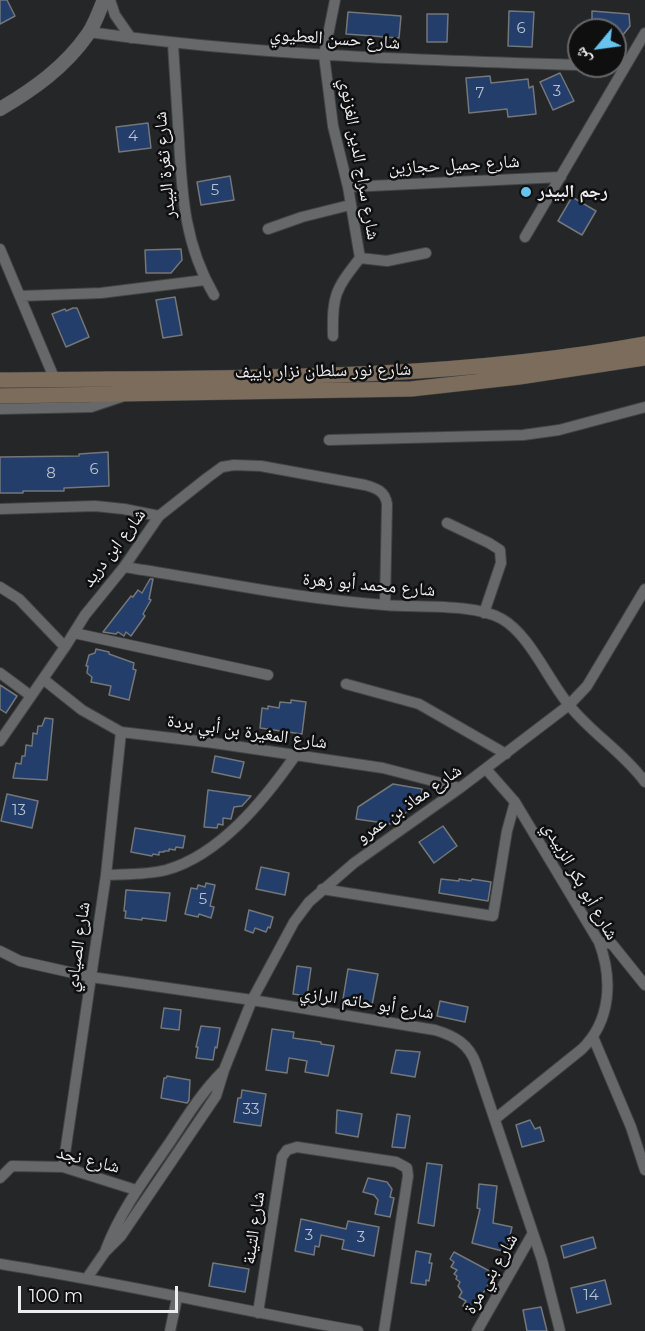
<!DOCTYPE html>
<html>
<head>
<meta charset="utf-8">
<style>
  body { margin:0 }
  #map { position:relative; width:645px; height:1331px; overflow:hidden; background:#252628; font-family:Montserrat,"Noto Naskh Arabic",sans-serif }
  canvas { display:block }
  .north { position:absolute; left:567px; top:18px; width:60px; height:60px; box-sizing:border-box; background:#0f0f10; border:2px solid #686869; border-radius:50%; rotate:241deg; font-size:16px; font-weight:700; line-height:24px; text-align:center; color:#ededef }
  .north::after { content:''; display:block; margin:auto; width:21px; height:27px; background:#66c4ef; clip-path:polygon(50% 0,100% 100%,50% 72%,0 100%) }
  .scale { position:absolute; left:18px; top:1286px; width:160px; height:27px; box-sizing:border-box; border:3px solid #ededef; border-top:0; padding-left:8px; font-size:18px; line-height:21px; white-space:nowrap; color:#ededef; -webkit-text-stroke:4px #0f0f10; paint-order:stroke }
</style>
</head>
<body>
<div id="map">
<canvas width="645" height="1331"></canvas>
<div class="north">ش</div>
<div class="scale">100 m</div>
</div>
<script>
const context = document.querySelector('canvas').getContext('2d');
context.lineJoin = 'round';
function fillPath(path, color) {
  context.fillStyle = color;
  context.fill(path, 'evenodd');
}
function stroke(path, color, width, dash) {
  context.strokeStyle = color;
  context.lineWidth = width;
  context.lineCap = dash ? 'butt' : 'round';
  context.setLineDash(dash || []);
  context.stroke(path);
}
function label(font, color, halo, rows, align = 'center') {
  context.font = font + ' Montserrat,"Noto Naskh Arabic",sans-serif';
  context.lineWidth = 5;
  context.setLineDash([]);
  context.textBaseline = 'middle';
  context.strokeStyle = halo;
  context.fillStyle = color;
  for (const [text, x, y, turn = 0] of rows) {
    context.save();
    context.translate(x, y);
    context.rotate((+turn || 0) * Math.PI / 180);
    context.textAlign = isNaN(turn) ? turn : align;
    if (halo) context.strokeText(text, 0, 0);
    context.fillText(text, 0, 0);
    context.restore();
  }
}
const building = new Path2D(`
  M0,0H7L15,16L0,24Z
  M509,11L534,12L532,47L508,46Z
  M592,11L629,14L630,26L615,45V30H592Z
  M348,12L401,16L399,38L346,34Z
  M427,14H448L447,42H427Z
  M560,73L574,101L553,110L540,82Z
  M490,76L491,83L528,79L529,88L533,86L536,114L508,117L507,109L469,113L466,78Z
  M148,123L151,148L119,152L116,127Z
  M230,176L234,200L201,205L197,182Z
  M572,197L596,211L582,235L558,221Z
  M181,249L182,260L171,273H146L145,250Z
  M175,297L182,335L163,338L156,300Z
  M73,308H77L89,337L66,347L52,314L65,309L66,311Z
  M108,452L109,486L64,488V491H23V493H0V457L79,456V454Z
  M150,579H153L149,599L151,600L143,614L145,616L131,636L126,632L124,636L118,632L116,634L103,632L131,596L133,597L138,590L142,593Z
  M96,649L109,652V654L134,663L133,669L136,670L129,700L109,695L111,686L91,682L92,677L87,673L88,666H86L89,655L95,653Z
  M0,685L17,696L6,713L0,709Z
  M291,700L306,702L302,734L260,728L262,708L268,709V706L279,708L280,702L291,703Z
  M45,718L53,719L47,780L13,778L16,763L21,764L22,756H25L26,745L32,746L33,733L37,734L38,726H42Z
  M215,756L244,762L240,778L212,772Z
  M393,784L422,789L421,801L391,824L356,819L358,807Z
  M208,790L251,796L242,806L234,807L231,819L223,818V825L218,824L217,828L204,827Z
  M7,794L38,801L32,828L1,821Z
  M443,826L457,846L434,863L419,842Z
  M135,828L185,836L183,848L176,847L175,850L169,849V851H164V852H159V855L153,854L152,856L131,852Z
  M261,867L289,873L285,895L256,889Z
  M441,879L459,881V879L471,881L472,879L491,882L488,901L439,893Z
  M206,883L215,885L210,906L214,907L211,918L199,914L198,917L185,914L191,888L197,889L198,885L205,887Z
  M126,890L170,893L166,921L142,918V920L125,918L126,911H124Z
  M249,910L273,917L270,928L268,927L266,932L255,928L253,933L245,930Z
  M297,966L311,968L307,996L293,994Z
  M348,969L378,974L372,1005L343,999Z
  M440,1001L468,1007L465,1022L437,1016Z
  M164,1008L181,1010L179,1030L161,1028Z
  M201,1026L220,1028L217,1048L215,1047L213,1060L196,1058L198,1047H196Z
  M272,1029L294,1032L293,1038L321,1042V1044L334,1046L328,1076L305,1072L307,1061L289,1058L287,1073L266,1070Z
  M396,1050L420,1052L415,1077L391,1073Z
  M167,1076L190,1080L189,1100L187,1103L161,1098L164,1078H166Z
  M242,1090L266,1094L261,1126L234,1122L238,1098H241Z
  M337,1110L362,1114L358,1137L336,1133Z
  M397,1114L410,1116L405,1148L392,1147Z
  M530,1120L535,1129L540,1127L544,1141L522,1147L516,1125Z
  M427,1163L442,1165L434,1226L418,1223Z
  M368,1178L387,1182L392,1189L390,1197L394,1198L390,1217L375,1214L378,1200L374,1195L363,1192Z
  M479,1184L497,1186L493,1223L512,1227L506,1252L472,1243L480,1209L477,1208Z
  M301,1219L346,1229L348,1221L379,1227L374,1256L342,1249L344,1240L321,1235L319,1247L315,1246L314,1255L295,1251Z
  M593,1237L596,1248L564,1258L561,1246Z
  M416,1251L431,1254L429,1263H432L429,1281L426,1280V1285L411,1283Z
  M454,1252L495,1274L472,1311L463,1306L466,1301L459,1297L462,1292L458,1286L460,1282L456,1279L457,1276L454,1274L457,1270L451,1267L454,1262L450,1259Z
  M213,1263L249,1269L245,1292L209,1286Z
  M605,1280L611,1304L577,1313L571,1288Z
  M541,1307L547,1331H527L523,1310Z`);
fillPath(building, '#233e6a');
stroke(building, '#747678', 1.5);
const minor = new Path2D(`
  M110,0L115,15L131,38
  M335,0L324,55L333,126L348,187L360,258L387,261L426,253
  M89,32C252,55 415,60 579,65
  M173,44C175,76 177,108 179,140C182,197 185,245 214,295
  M348,187L561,177
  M268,229L302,217L350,205
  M525,237L645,33
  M0,249L55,380
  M21,296L101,293L205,280
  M333,336C332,295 335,290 360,258
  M0,409L91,407L121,397
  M329,440L523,435L559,430L645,407
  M0,509L95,506L124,509L159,516
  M447,523L489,543L500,550L501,563L484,613
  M124,567C211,580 297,599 385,605C417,608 474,603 502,619C530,635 548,680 569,705C591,733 623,752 645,782
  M0,587L19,599L65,647
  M74,633L268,675
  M0,673L31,696
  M43,679L82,710L121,732L214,743L383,768L460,788
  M346,684L419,704L506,754
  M0,741L65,647L85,615L124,567L159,516L207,478L222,467L234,465L261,466L365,485C376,488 385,491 387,504L385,605
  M486,769L515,802L599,942C613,979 611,1021 582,1049L495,1119
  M106,875C126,874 146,875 166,870C220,855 264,800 295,756
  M322,889L493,916L507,831L515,802
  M599,942L612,944L645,985
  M0,951L20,961L91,977L252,1000L435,1030C455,1036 469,1044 476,1064L542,1260L560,1331
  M593,1037L631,1127L645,1170
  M63,1167L106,875L121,732
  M0,1178L12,1166L63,1167L136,1190
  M106,1249C121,1210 146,1177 170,1142C186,1118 201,1093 222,1072
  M0,1264C120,1283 238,1310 358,1331
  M87,1278L105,1252L121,1236L216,1096L224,1070L252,1000L294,922L309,902L354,863L460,788L569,705L587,686L645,589
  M258,1313L282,1157L287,1150L297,1147L396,1162L407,1168L408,1176L384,1331
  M170,1331L177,1298
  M477,1331L533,1233`);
const tertiary = new Path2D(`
  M0,109C34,89 65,67 88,34C95,24 99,11 104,0`);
const secondary = new Path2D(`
  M0,380C215,377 433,383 645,344
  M0,396L411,389L519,377L645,358`);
stroke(minor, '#444446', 12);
stroke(tertiary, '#444446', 15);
stroke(secondary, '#444446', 16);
stroke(minor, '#66686a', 10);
stroke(tertiary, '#66686a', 14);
stroke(secondary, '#7c6c5b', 15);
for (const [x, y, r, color] of [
  [526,192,6,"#66c4ef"]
]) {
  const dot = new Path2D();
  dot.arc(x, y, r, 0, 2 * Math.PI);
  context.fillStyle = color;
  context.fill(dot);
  stroke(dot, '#0f0f10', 2);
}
label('15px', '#bac1ce', null, [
  ["6",521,29],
  ["3",557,92],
  ["7",480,94],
  ["4",133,137],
  ["5",215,191],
  ["6",94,470],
  ["8",51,474],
  ["13",19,811],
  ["5",203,900],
  ["33",251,1110],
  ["3",309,1236],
  ["3",361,1238],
  ["14",591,1296]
]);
label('18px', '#ededef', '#0f0f10', [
  ["شارع حسن العطيوي",335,39,4],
  ["شارع سراج الدين الغزنوي",359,159,80],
  ["شارع ثغرة البيدر",165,165,-95],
  ["شارع جميل حجازين",454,165,-3],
  ["شارع نور سلطان نزار باييف",323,371,-1],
  ["شارع ابن دريد",114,548,-53],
  ["شارع محمد أبو زهرة",369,585,5],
  ["شارع المغيرة بن أبي بردة",247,732,8],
  ["شارع معاذ بن عمرو",409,804,-35],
  ["شارع أبو بكر الزبيدي",580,881,60],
  ["شارع الصيادي",78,947,-82],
  ["شارع أبو حاتم الرازي",367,1003,9],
  ["شارع نجد",88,1160,14],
  ["شارع التينة",254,1228,-82],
  ["شارع بني مرة",491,1274,-60]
]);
label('bold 18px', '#ededef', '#0f0f10', [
  ["رجم البيدر",538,192]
], 'left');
</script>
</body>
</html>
